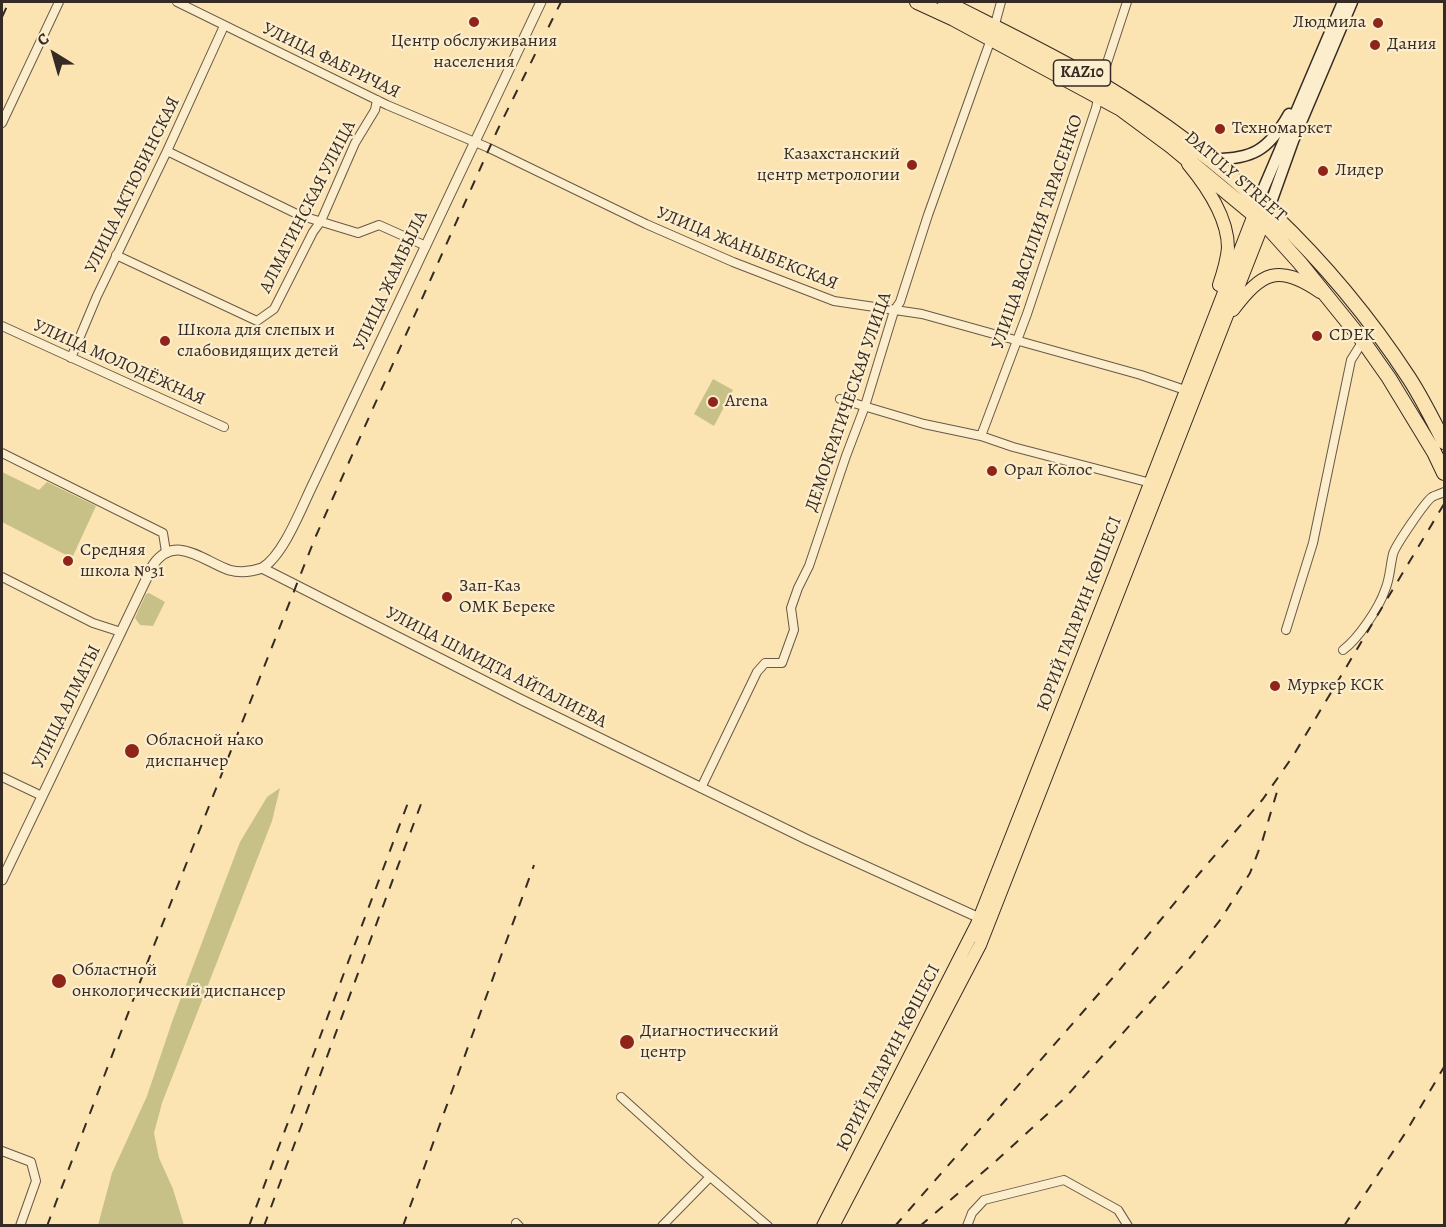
<!DOCTYPE html>
<html>
<head>
<meta charset="utf-8">
<style>
  body { margin:0 }
  #map { position:relative; width:1446px; height:1227px; overflow:hidden; background:#fbe4b2; font-family:Alegreya,serif }
  canvas { display:block }
  .frame { position:absolute; inset:0; border:3px solid #362b24; pointer-events:none }
  .north { position:absolute; left:24px; top:24px; width:60px; height:60px; -webkit-text-stroke:4px #fcedcd; paint-order:stroke; rotate:323deg; font-size:16px; font-weight:700; line-height:24px; text-align:center; color:#362b24 }
  .north::after { content:''; display:block; margin:auto; width:21px; height:27px; background:#362b24; clip-path:polygon(50% 0,100% 100%,50% 72%,0 100%) }
</style>
</head>
<body>
<div id="map">
<canvas width="1446" height="1227"></canvas>
<div class="frame"></div>
<div class="north">С</div>
</div>
<script>
const context = document.querySelector('canvas').getContext('2d');
context.lineJoin = 'round';
function fillPath(path, color) {
  context.fillStyle = color;
  context.fill(path, 'evenodd');
}
function stroke(path, color, width, dash) {
  context.strokeStyle = color;
  context.lineWidth = width;
  context.lineCap = dash ? 'butt' : 'round';
  context.setLineDash(dash || []);
  context.stroke(path);
}
function label(font, color, halo, rows, align = 'center') {
  context.font = font + ' Alegreya,serif';
  context.lineWidth = 4.5;
  context.setLineDash([]);
  context.textBaseline = 'middle';
  context.strokeStyle = halo;
  context.fillStyle = color;
  for (const [text, x, y, turn = 0] of rows) {
    context.save();
    context.translate(x, y);
    context.rotate((+turn || 0) * Math.PI / 180);
    context.textAlign = isNaN(turn) ? turn : align;
    if (halo) context.strokeText(text, 0, 0);
    context.fillText(text, 0, 0);
    context.restore();
  }
}
fillPath(new Path2D(`
  M713,379L733,390L714,426L694,414Z
  M2,472L39,490L47,482L96,506L72,558L2,522Z
  M149,593L165,602L153,626L140,625L135,618L146,594Z
  M280,788L272,821L162,1103L154,1133L159,1158L173,1189L184,1225H98L112,1173L147,1096L173,1019L240,842L267,797Z`), '#c7c187');
const minor = new Path2D(`
  M177,2L387,105L489,148L646,224L733,262L834,301L922,314L1141,375L1188,391
  M2,123L59,2
  M167,151L299,215L358,233L379,225L426,246
  M116,255L257,321L274,309L313,232L321,221L355,143L375,110L377,100
  M2,326L224,427
  M71,358L97,296L167,151L224,26
  M840,399L924,424L981,436L1013,447L1151,483
  M981,436L1027,314L1096,108L1102,78L1127,2
  M2,453L163,533L166,552
  M2,577L93,623L121,632
  M1286,630L1313,543L1351,360L1363,341
  M1343,650C1358,639 1379,608 1385,590C1390,579 1390,566 1393,554C1395,546 1425,502 1432,497C1435,495 1441,494 1444,492
  M2,777L42,796
  M701,788L757,672L765,663H782L794,630L791,608L798,588L809,566L846,456L865,406L894,311L900,302L928,215L991,39L1001,2
  M621,1097L695,1164L768,1226
  M2,1151L31,1162L36,1181L20,1226
  M516,1223L519,1226
  M662,1226L710,1177
  M967,1226L972,1213L984,1200L1064,1180L1118,1210L1128,1226`);
const tertiary = new Path2D(`
  M262,568C284,555 302,506 314,482L541,2
  M2,880L153,565C175,533 203,561 229,570C240,573 251,572 262,568L522,700L808,840L984,920`);
const secondary = new Path2D(`
  M1211,159C1252,160 1269,150 1289,114
  M1259,199L1343,2
  M1269,208L1293,141L1352,2`);
const primary = new Path2D(`
  M1188,164C1207,187 1228,217 1228,248C1227,260 1223,273 1219,285
  M1233,310C1262,272 1278,263 1320,292
  M823,1226L977,924L1115,574L1257,207
  M833,1226L980,945L1266,216`);
const trunk = new Path2D(`
  M917,2L954,19L1121,109L1171,146L1264,223L1300,263L1363,341L1389,378L1434,452L1444,473
  M945,2C996,28 1049,53 1098,82C1225,158 1328,254 1409,378C1422,398 1433,420 1444,442`);
stroke(minor, '#675948', 10);
stroke(tertiary, '#675948', 11);
stroke(secondary, '#362b24', 13);
stroke(primary, '#362b24', 14);
stroke(trunk, '#362b24', 16);
stroke(minor, '#fcedcd', 8);
stroke(tertiary, '#fcedcd', 9);
stroke(secondary, '#fcedcd', 10);
stroke(primary, '#fbe4b2', 12);
stroke(trunk, '#fbe4b2', 14);
stroke(new Path2D(`
  M2,17L9,2
  M47,1226L153,948L315,538L497,131L561,2
  M249,1226L409,800
  M264,1226L421,804
  M403,1226L534,865
  M895,1226L1117,973L1186,889L1263,799L1293,756L1444,504
  M920,1226L997,1160L1064,1099L1188,960L1221,919L1250,873L1262,842L1279,785
  M1344,1226L1406,1132L1444,1067`), '#362b24', 2, [10, 10]);
for (const [x, y, r, color] of [
  [474,22,6,"#8f2418"],
  [1378,23,6,"#8f2418"],
  [1375,45,6,"#8f2418"],
  [1220,129,6,"#8f2418"],
  [912,165,6,"#8f2418"],
  [1323,171,6,"#8f2418"],
  [1317,336,6,"#8f2418"],
  [165,341,6,"#8f2418"],
  [713,402,6,"#8f2418"],
  [992,471,6,"#8f2418"],
  [68,561,6,"#8f2418"],
  [447,597,6,"#8f2418"],
  [1275,686,6,"#8f2418"],
  [132,751,8,"#8f2418"],
  [59,981,8,"#8f2418"],
  [627,1042,8,"#8f2418"]
]) {
  const dot = new Path2D();
  dot.arc(x, y, r, 0, 2 * Math.PI);
  context.fillStyle = color;
  context.fill(dot);
  stroke(dot, '#fcedcd', 2);
}
for (const [x, y, w] of [
  [1082,73,57]
]) {
  const box = new Path2D();
  box.roundRect(x - w / 2, y - 13, w, 26, 4.5);
  context.fillStyle = '#fcedcd';
  context.fill(box);
  stroke(box, '#362b24', 1.5);
}
label('bold 16px', '#362b24', null, [
  ["KAZ10",1082,73]
]);
label('18px', '#362b24', '#fcedcd', [
  ["Людмила",1366,23,"right"],
  ["Центр обслуживания",474,42,"center"],
  ["наcеления",474,63,"center"],
  ["Дания",1387,45],
  ["Техномаркет",1232,129],
  ["Казахстанский",900,155,"right"],
  ["центр метрологии",900,176,"right"],
  ["Лидер",1335,171],
  ["Школа для слепых и",177,331],
  ["слабовидящих детей",177,352],
  ["CDEK",1329,336],
  ["Arena",725,402],
  ["Орал Колос",1004,471],
  ["Средняя",80,551],
  ["школа №31",80,572],
  ["Зап-Каз",459,587],
  ["ОМК Береке",459,608],
  ["Муркер КСК",1287,686],
  ["Обласной нако",146,741],
  ["диспанчер",146,762],
  ["Областной",72,971],
  ["онкологический диспансер",72,992],
  ["Диагностический",640,1032],
  ["центр",640,1053]
], 'left');
label('18px', '#362b24', '#fcedcd', [
  ["УЛИЦА ФАБРИЧАЯ",331,61,26],
  ["DATULY STREET",1235,177,41],
  ["УЛИЦА АКТЮБИНСКАЯ",133,185,-64],
  ["АЛМАТИНСКАЯ УЛИЦА",308,207,-63],
  ["УЛИЦА ВАСИЛИЯ ТАРАСЕНКО",1038,232,-71],
  ["УЛИЦА ЖАНЫБЕКСКАЯ",747,249,22],
  ["УЛИЦА ЖАМБЫЛА",391,281,-65],
  ["УЛИЦА МОЛОДЁЖНАЯ",119,363,24],
  ["ДЕМОКРАТИЧЕСКАЯ УЛИЦА",849,402,-71],
  ["ЮРИЙ ГАГАРИН КӨШЕСІ",1080,614,-69],
  ["УЛИЦА ШМИДТА АЙТАЛИЕВА",496,668,27],
  ["УЛИЦА АЛМАТЫ",67,707,-64],
  ["ЮРИЙ ГАГАРИН КӨШЕСІ",889,1058,-63]
]);
</script>
</body>
</html>
